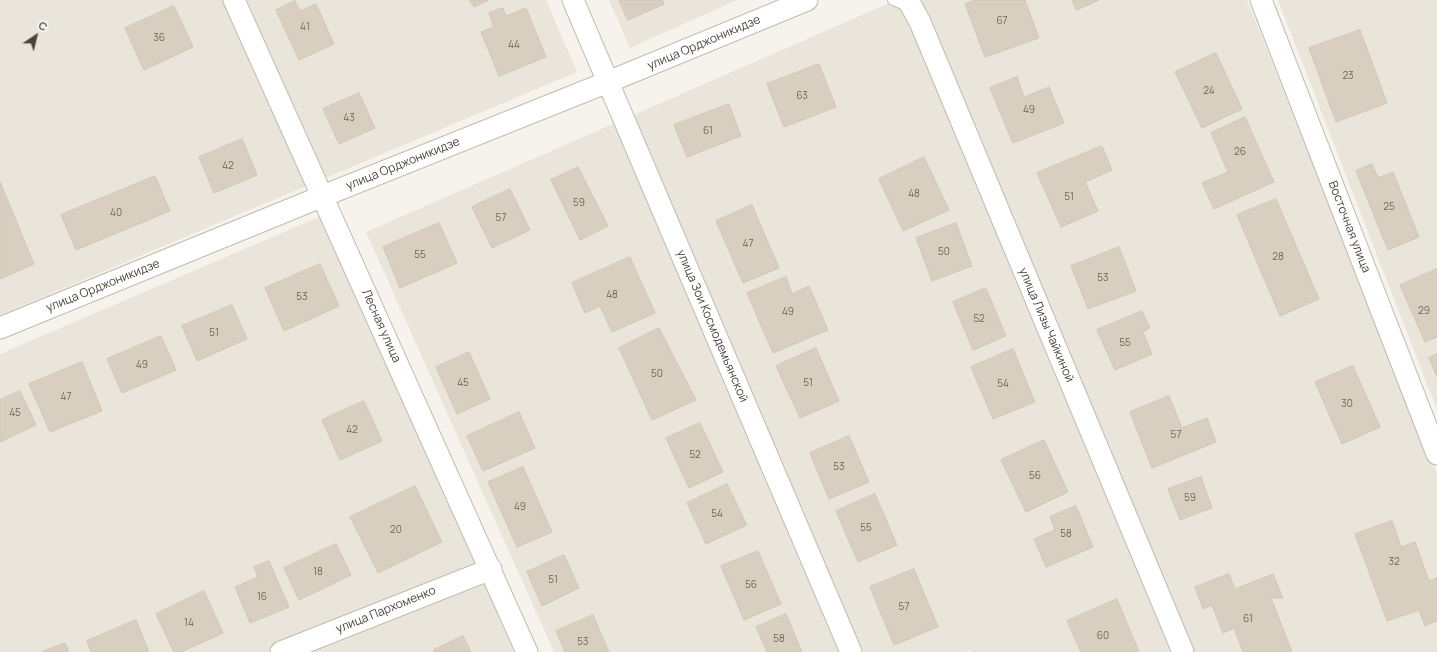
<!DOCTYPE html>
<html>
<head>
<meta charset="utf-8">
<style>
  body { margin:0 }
  #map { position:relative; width:1437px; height:652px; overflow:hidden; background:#f6f3ec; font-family:Manrope,sans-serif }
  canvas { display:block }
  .north { position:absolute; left:16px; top:16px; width:40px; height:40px; -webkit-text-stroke:3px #fff; paint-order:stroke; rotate:35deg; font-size:11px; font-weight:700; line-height:16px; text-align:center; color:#4b4439 }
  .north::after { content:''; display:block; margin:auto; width:14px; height:18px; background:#4b4439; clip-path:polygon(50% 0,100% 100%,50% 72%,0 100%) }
</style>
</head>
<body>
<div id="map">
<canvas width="1437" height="652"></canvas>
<div class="north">С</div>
</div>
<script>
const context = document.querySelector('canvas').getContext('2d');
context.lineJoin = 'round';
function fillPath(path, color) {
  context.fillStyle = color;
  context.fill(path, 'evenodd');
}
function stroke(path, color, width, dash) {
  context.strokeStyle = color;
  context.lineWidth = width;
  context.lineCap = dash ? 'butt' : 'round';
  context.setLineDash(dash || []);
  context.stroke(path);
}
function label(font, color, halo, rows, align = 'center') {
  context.font = font + ' Manrope,sans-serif';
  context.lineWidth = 3;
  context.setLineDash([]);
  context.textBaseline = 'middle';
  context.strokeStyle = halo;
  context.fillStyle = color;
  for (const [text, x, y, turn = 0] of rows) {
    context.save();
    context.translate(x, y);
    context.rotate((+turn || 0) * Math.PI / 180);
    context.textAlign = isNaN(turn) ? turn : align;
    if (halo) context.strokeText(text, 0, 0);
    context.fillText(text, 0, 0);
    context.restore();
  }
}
fillPath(new Path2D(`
  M0,0H546L577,72L0,315Z
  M609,0H737L630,48Z
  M896,0H1247L1437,473V652H971L970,650L966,652H554L366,232Z
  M1278,0H1437V410Z
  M333,211L524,652H0V354Z`), '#eae5da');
const building = new Path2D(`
  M470,0H489L474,7Z
  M619,0H662L664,4L628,20Z
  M976,0H1025L1039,38L985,57L965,4Z
  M1072,0H1099L1077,10Z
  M295,1L300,11L316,4L334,44L299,60L276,10Z
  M174,6L193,47L144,70L125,28Z
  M503,8L506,16L526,8L546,57L499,76L481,32L494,27L489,13Z
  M1360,30L1387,103L1336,122L1309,48Z
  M1216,53L1242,109L1202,128L1175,72Z
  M819,64L836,107L784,127L767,84Z
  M1017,77L1024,97L1049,87L1064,123L1013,143L990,88Z
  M359,93L375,128L339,144L323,109Z
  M729,104L741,136L687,157L674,125Z
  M1245,117L1274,182L1214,209L1202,183L1228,172L1211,133Z
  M242,139L257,175L214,193L199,157Z
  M1102,146L1112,170L1085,182L1098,211L1061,227L1037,173Z
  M924,157L949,210L903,231L879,179Z
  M1372,164L1378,178L1393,172L1419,237L1388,250L1356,171Z
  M578,167L608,226L580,240L551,180Z
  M155,176L170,211L76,250L61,215Z
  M0,182L34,264L0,279Z
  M510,189L530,230L492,248L472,207Z
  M1276,199L1319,299L1280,316L1237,215Z
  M752,205L779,268L743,283L716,221Z
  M439,223L457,263L400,288L383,247Z
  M956,223L972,266L932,281L916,238Z
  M1119,247L1136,291L1088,309L1071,266Z
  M630,257L655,313L612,332L600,306L585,313L572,283Z
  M320,264L339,306L284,331L265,288Z
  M1437,269V337L1425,342L1400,285Z
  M786,277L792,294L809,286L828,330L773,353L747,293Z
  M986,288L1006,336L973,350L953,302Z
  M232,305L247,339L197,361L182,326Z
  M1142,311L1150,328L1143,332L1152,354L1115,370L1097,330Z
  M659,328L696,400L652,420L619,348Z
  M161,336L176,370L122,393L107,359Z
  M816,348L839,401L800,418L776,366Z
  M1013,349L1035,402L993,419L971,367Z
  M469,352L490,399L457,414L436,367Z
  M1437,354V377L1429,358Z
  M82,362L102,411L50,432L29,384Z
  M1353,366L1380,427L1342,444L1315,382Z
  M20,391L36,425L0,442V400Z
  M1169,396L1182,428L1207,418L1216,442L1152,468L1130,412Z
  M364,401L382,441L340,460L322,420Z
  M519,412L535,448L483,471L467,436Z
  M700,423L723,472L689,488L666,438Z
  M849,436L869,482L829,499L810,453Z
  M1044,440L1068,492L1026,512L1001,460Z
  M523,467L552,532L517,547L488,482Z
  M1201,477L1212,508L1180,520L1168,489Z
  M727,484L747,525L706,544L687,503Z
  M415,486L442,542L378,573L350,517Z
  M875,494L897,545L858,562L836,511Z
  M1076,506L1093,547L1046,567L1034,539L1055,530L1050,517Z
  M1392,521L1401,547L1415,542L1429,581L1437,578V621L1425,626L1419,610L1387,621L1355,534Z
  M336,544L351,575L299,600L284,568Z
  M758,551L781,604L744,620L721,566Z
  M564,555L579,588L542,606L527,572Z
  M269,561L289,607L250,623L235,587L258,577L254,567Z
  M914,569L938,627L894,645L870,587Z
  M1229,574L1235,589L1273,574L1283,598H1271L1292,652H1243L1234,628L1223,633L1212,605L1203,609L1195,587Z
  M204,591L223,633L181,652H174L156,614Z
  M1117,599L1139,652H1081L1067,621Z
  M786,614L802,652H767L756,627Z
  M593,615L609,652H565L556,631Z
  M136,620L149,652H91L87,641Z
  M463,636L471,652H435L434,650Z
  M65,643L69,652H42Z`);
fillPath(building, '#d8cfc1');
stroke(building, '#d3c7b4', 1);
const lane = new Path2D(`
  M893,0L905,5L908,9`);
const street = new Path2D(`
  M234,0L527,652
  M573,0L851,652
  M908,0L920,22L1183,652
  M1261,0L1437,454
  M0,328L323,196L608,82L807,0
  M281,652L491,569`);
stroke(lane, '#c2bbae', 12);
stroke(street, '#c2bbae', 23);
stroke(lane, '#fff', 10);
stroke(street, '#fff', 21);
label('10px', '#6e675b', null, [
  ["67",1002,21],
  ["41",305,27],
  ["36",159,38],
  ["44",514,45],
  ["23",1348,76],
  ["24",1209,91],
  ["63",802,96],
  ["49",1029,110],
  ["43",349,118],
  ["61",708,131],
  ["26",1240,152],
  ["42",228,166],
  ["48",914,194],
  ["51",1069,197],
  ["59",579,203],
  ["25",1389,207],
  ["40",116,213],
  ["57",501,218],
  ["47",748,244],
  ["50",944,252],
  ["55",420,255],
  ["28",1278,257],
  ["53",1103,278],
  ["48",612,295],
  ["53",302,297],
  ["29",1424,311],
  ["49",788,312],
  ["52",979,319],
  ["51",214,333],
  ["55",1125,343],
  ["49",142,365],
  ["50",657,374],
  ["45",463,383],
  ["51",808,383],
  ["54",1003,384],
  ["47",66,397],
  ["30",1347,404],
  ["45",15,413],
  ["42",352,430],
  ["57",1176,435],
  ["52",695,455],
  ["53",839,467],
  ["56",1035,476],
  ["59",1190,498],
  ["49",520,507],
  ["54",717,514],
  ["55",866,528],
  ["20",396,530],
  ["58",1066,534],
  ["32",1394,562],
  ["18",318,572],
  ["51",553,580],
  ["56",751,585],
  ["16",262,597],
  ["57",904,607],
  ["61",1248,619],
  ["14",189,623],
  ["60",1103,636],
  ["58",779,639],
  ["53",583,642]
]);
label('12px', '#4b4439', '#fff', [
  ["улица Орджоникидзе",704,43,-23],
  ["улица Орджоникидзе",403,164,-22],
  ["Восточная улица",1349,227,69],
  ["улица Орджоникидзе",103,286,-22],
  ["улица Лизы Чайкиной",1046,325,67],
  ["Лесная улица",381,326,66],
  ["улица Зои Космодемьянской",712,326,67],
  ["улица Пархоменко",386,610,-22]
]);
</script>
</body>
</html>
